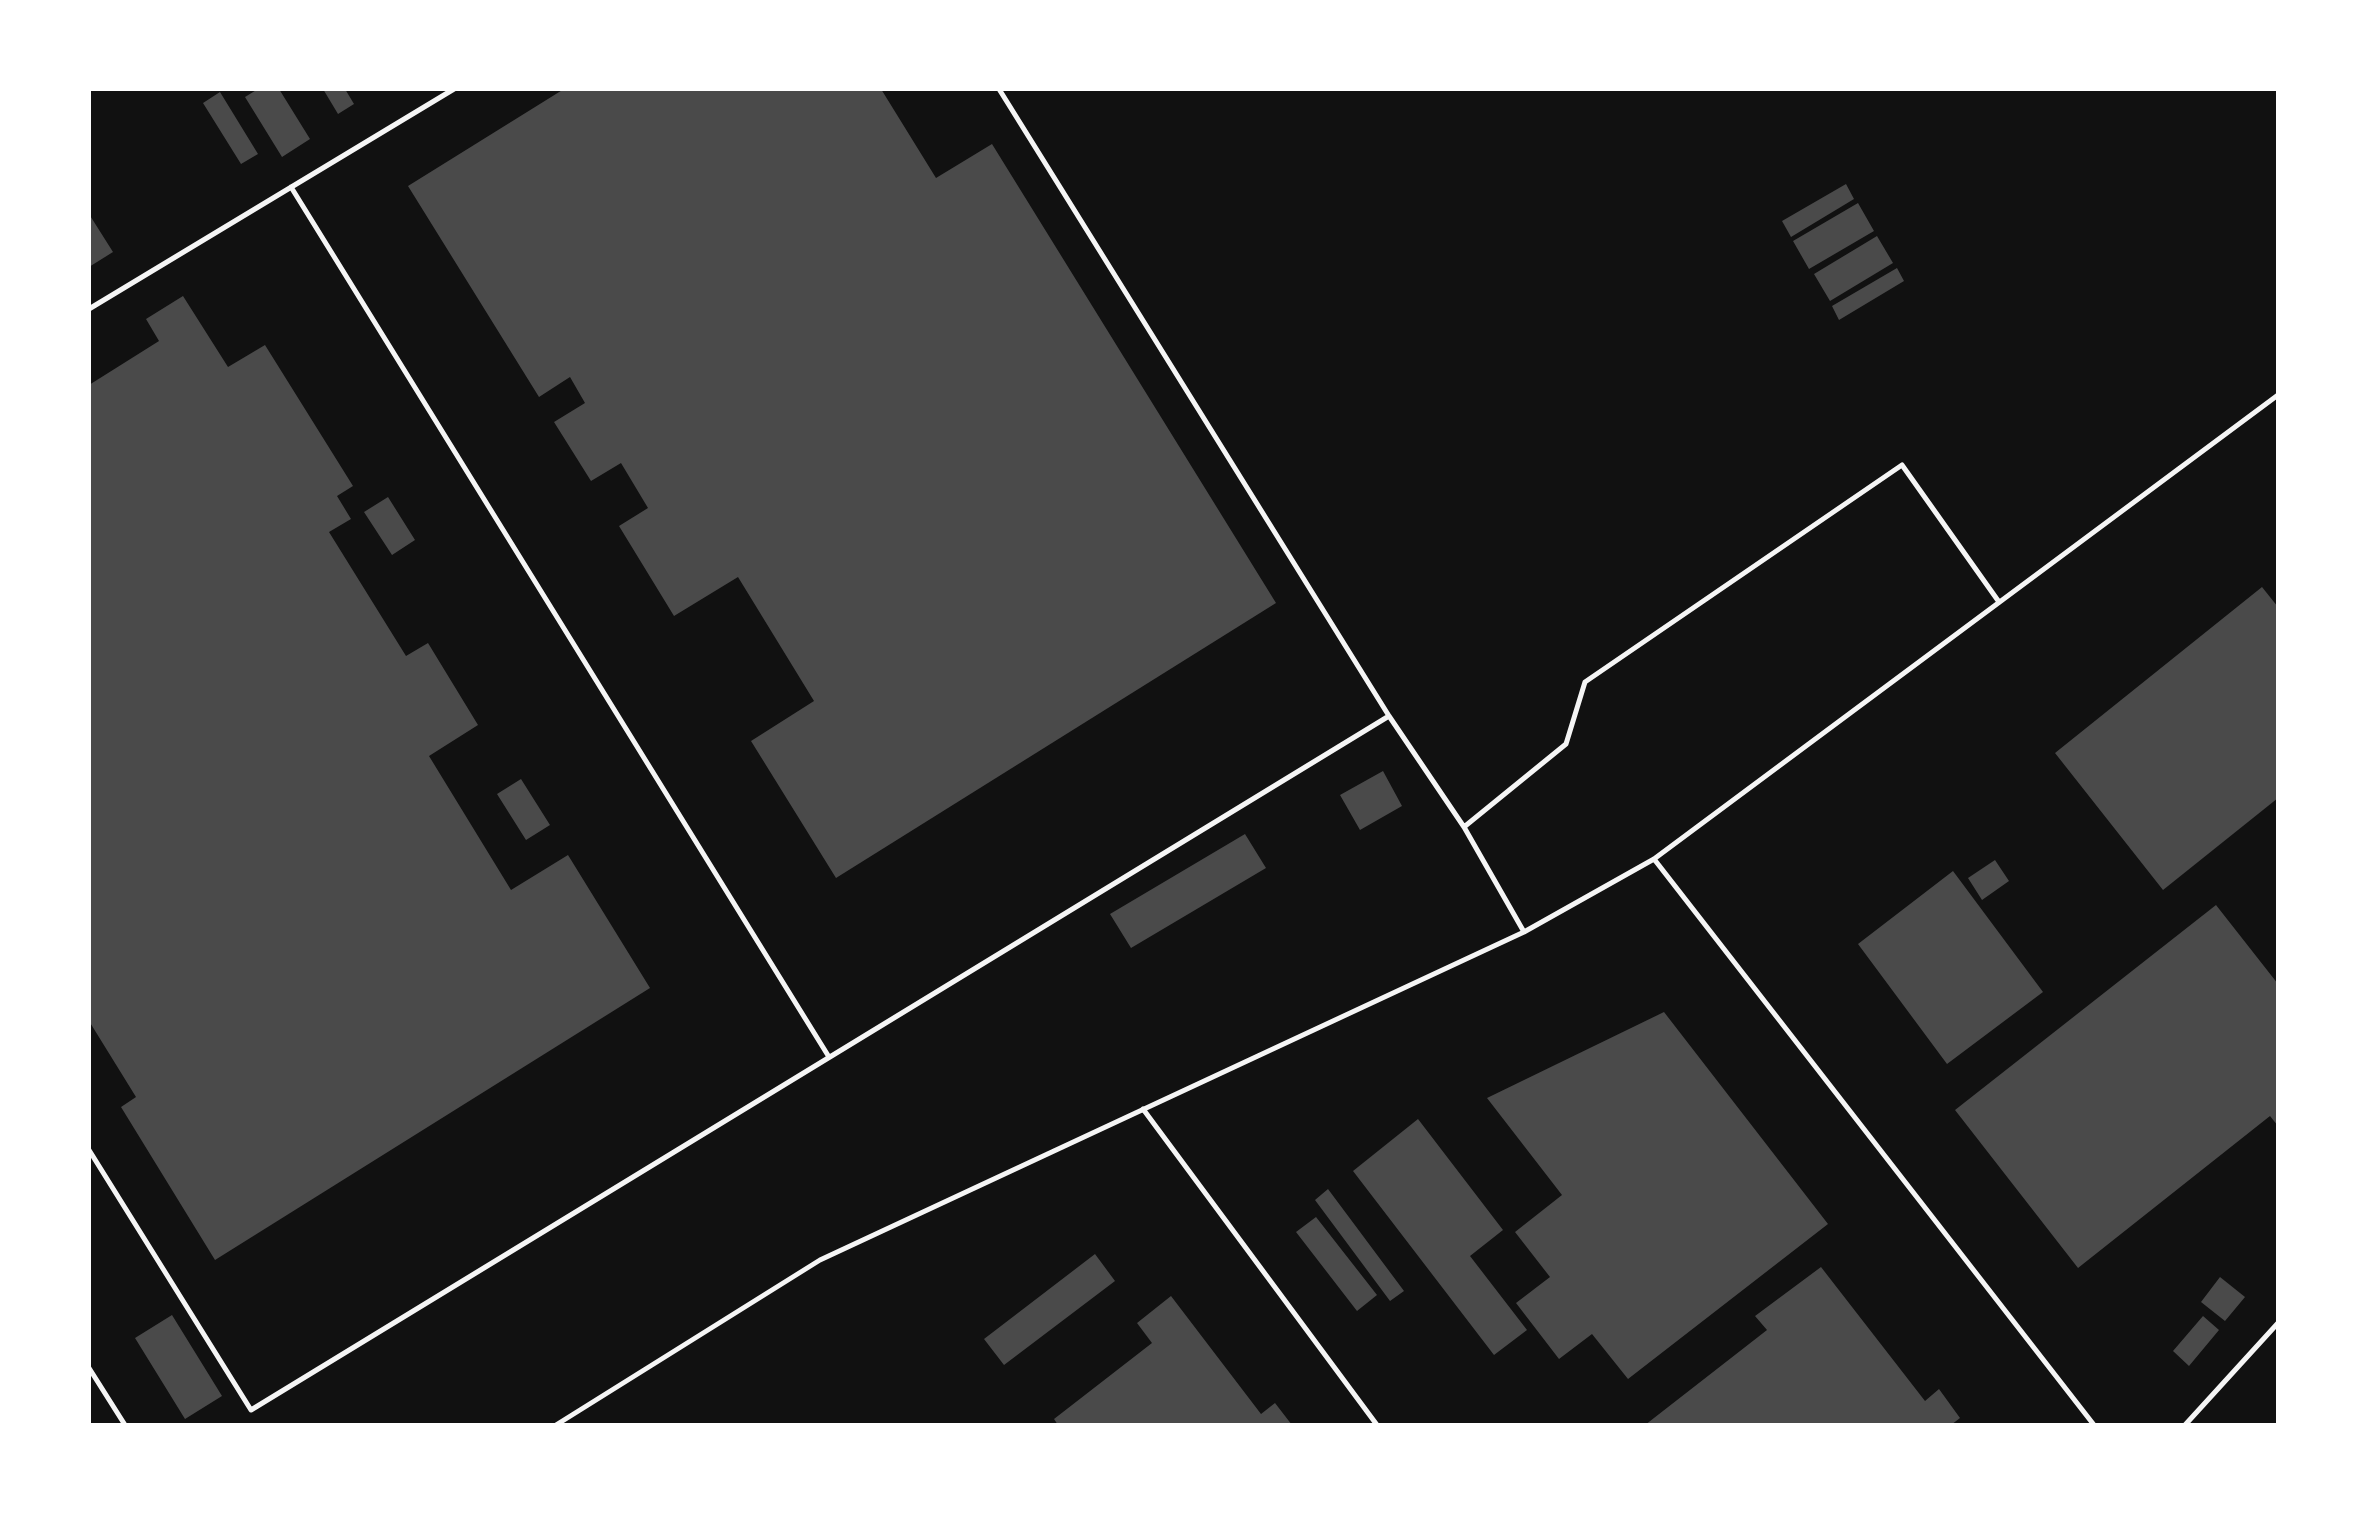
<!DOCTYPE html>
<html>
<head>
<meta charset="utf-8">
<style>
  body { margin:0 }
  #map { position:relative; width:2367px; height:1514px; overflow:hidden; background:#111; font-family:Helvetica,sans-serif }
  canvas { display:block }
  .frame { position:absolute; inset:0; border:91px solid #fff; pointer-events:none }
</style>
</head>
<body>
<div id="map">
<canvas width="2367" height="1514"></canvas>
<div class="frame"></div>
</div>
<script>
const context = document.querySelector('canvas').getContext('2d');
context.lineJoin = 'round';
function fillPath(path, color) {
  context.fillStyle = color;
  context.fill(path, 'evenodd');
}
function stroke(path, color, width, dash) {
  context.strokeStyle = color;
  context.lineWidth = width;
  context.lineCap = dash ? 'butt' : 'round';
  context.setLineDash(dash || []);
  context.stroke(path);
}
fillPath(new Path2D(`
  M258,89H279L310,139L282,157L245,97Z
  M323,89H345L354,104L338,114Z
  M564,89H881L936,178L992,144L1276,603L836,878L751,741L814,701L738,577L674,616L619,526L648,508L621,463L591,481L554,422L585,403L570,377L539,397L408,186Z
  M220,92L258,154L241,164L203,103Z
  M1846,184L1854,199L1791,237L1782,221Z
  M1858,203L1874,231L1809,269L1793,241Z
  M89,214L113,252L89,267Z
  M1877,236L1893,263L1830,301L1814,274Z
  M1897,268L1904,281L1839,320L1832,306Z
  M183,296L228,367L265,345L353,486L337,496L351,519L329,532L406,656L428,643L478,725L429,756L511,890L568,855L650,988L215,1260L121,1107L136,1097L89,1021V385L159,341L146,319Z
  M388,497L415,540L392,555L364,512Z
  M2262,587L2278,607V798L2163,890L2055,753Z
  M1383,771L1402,806L1360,830L1340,795Z
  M521,779L550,825L526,840L497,794Z
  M1245,834L1266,868L1131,948L1110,914Z
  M1995,860L2009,881L1982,900L1968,878Z
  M1953,871L2043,992L1947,1064L1858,944Z
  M2216,905L2278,984V1126L2270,1116L2078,1268L1955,1110Z
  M1664,1012L1828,1224L1628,1379L1592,1334L1559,1359L1516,1303L1550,1277L1515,1232L1562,1195L1487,1098Z
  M1418,1119L1503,1230L1470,1256L1527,1330L1494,1355L1353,1171Z
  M1328,1189L1404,1291L1390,1301L1315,1200Z
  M1316,1217L1377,1295L1357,1311L1296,1232Z
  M1095,1254L1115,1281L1004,1365L984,1339Z
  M1821,1267L1925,1401L1939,1389L1960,1418L1951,1425H1645L1767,1330L1755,1316Z
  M2220,1277L2245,1297L2225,1321L2201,1302Z
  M1171,1296L1261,1414L1275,1403L1292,1425H1058L1054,1419L1152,1343L1137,1323Z
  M172,1315L222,1396L185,1419L135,1338Z
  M2203,1316L2219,1330L2189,1366L2173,1351Z`), '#4a4a4a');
stroke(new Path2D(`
  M999,89L1389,716L1464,827L1524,932
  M291,187L829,1057
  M89,309L454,89
  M1464,827L1566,744L1585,682L1902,465L1999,602
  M1654,859L2094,1425
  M1143,1109L1377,1425
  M89,1150L251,1410L1389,716
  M89,1368L125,1425
  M556,1425L820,1260L1524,932L1654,859L2278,395
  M2185,1425L2278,1323`), '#f5f5f5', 5);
</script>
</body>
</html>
